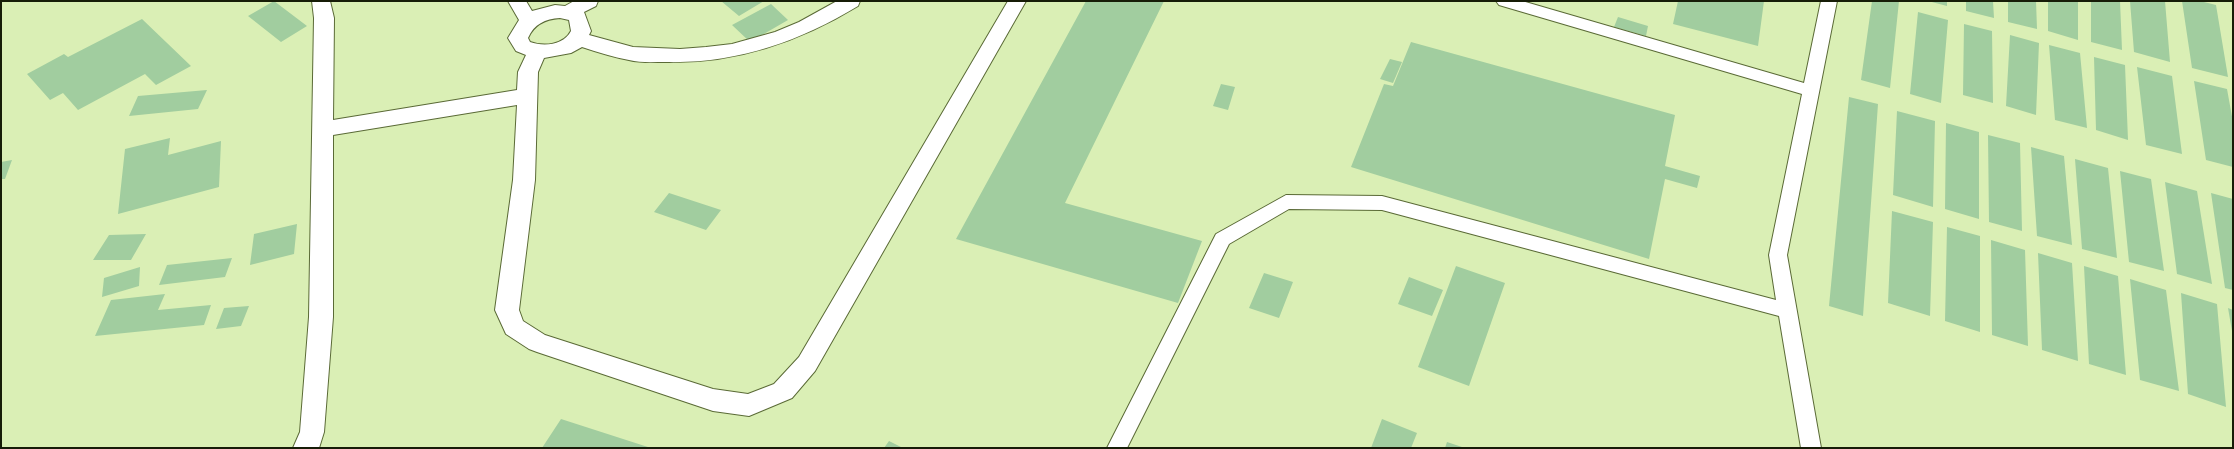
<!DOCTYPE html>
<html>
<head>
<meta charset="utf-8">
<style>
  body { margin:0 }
  #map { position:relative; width:2234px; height:449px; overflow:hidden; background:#daefb5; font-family:Karla,sans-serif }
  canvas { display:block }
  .frame { position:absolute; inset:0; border:2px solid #161c07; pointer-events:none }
</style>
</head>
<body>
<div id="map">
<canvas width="2234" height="449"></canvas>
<div class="frame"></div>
</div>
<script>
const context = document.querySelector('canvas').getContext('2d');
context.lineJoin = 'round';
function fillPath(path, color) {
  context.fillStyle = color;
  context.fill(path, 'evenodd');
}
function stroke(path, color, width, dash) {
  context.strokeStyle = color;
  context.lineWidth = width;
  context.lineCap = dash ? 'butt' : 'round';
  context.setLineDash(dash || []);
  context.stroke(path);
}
fillPath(new Path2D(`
  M274,1L307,26L281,42L248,16Z
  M721,1H764L739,16Z
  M1086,1H1164L1065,203L1202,241L1178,303L956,239Z
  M1678,1H1764L1758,46L1673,24Z
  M1872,1H1899L1890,88L1861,80Z
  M1928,1H1947V6Z
  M1966,1H1993L1994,18L1966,11Z
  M2008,1H2036L2037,29L2008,22Z
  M2048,1H2078V40L2048,31Z
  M2091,1H2120L2122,50L2091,42Z
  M2130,1H2165L2170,62L2134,52Z
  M2182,1H2200L2216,5L2228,77L2192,68Z
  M771,4L788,20L750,42L732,25Z
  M1918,12L1948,20L1941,103L1910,94Z
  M1618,17L1648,26L1646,36L1614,27Z
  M142,19L191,66L156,85L145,74L78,110L63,93L50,100L27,74L64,54L68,57Z
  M1964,24L1992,31L1993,103L1963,95Z
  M2010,35L2039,43L2036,115L2006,106Z
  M1411,42L1675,115L1665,166L1700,176L1697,188L1665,179L1649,259L1351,167L1384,84L1393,86Z
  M2049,45L2080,53L2087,128L2055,120Z
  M2094,57L2125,65L2128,140L2096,130Z
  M1390,59L1402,62L1393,83L1380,79Z
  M2137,67L2172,76L2182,154L2146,145Z
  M2194,81L2227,89L2233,122V167L2206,160Z
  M1221,84L1235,87L1228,110L1213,106Z
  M207,90L198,109L129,116L138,96Z
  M1849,97L1878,104L1863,316L1829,306Z
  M1897,111L1935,121L1933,207L1893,195Z
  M1946,123L1979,132V219L1945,209Z
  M1988,135L2020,143L2022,231L1989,222Z
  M170,138L168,155L221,141L219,187L118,214L125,149Z
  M2031,147L2064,156L2072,245L2037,236Z
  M2075,159L2108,168L2117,258L2082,249Z
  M12,160L5,179H1V162Z
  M2120,171L2151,179L2164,271L2129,262Z
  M2165,182L2197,191L2212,284L2177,274Z
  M669,193L721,210L706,230L654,212Z
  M2211,193L2233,199V290L2225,288Z
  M1892,211L1933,222L1930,316L1888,303Z
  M297,224L294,254L250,265L254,234Z
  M1947,227L1980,236V332L1945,321Z
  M146,234L131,260H93L109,235Z
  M1991,240L2025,250L2028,346L1992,335Z
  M2038,253L2072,263L2078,361L2042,350Z
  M232,258L225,277L159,285L167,265Z
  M1456,266L1505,283L1469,386L1418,367Z
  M2084,266L2118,276L2126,375L2089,364Z
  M140,267L139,286L102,297L104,278Z
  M1264,273L1293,282L1279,318L1249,308Z
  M1409,277L1443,290L1432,316L1398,304Z
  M2130,279L2166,290L2179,391L2140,380Z
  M2181,293L2217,304L2226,407L2188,394Z
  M165,294L158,310L211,305L204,325L95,336L111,300Z
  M249,306L241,326L216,329L224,308Z
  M2228,308L2233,310V331H2232Z
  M561,419L651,448H542Z
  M1382,419L1417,433L1411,448H1371Z
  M889,441L903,448H884Z
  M1447,442L1465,448H1445Z`), '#a1cd9f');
const lane = new Path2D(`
  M1496,1H1522L1804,83L1821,1H1837L1787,255L1821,448H1801L1779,316L1382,210L1289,209L1229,244L1127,448H1107L1216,234L1286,195L1382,196L1776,300L1769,255L1802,94L1499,5Z`);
const street = new Path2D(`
  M312,1H330L334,18L333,120L517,90L518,72L526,55L516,51L508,38L519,20L508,1H526L532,11L555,5L565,6L574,1H598L596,6L584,12L591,31L589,35L633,47L680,49L706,47L732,44L775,32L799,22L837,1H860L858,6C799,42 735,64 665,62C653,62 640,63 629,60C613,57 597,52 582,47L571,53L544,58L538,72L535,180L519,310L523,321L545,335L713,389L748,394L774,384L799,357L1008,1H1026L815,371L792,398L749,416L713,411L537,352L529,349L506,334L495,310L513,180L517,105L333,135V317L324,432L319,448H293L300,432L309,317L314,18ZM560,18L569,20L571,31C564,45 544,47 530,42L528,38C534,24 545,19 560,18Z`);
stroke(lane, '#5a6a36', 2);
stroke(street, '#5a6a36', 2);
fillPath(lane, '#fff');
fillPath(street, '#fff');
</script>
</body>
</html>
